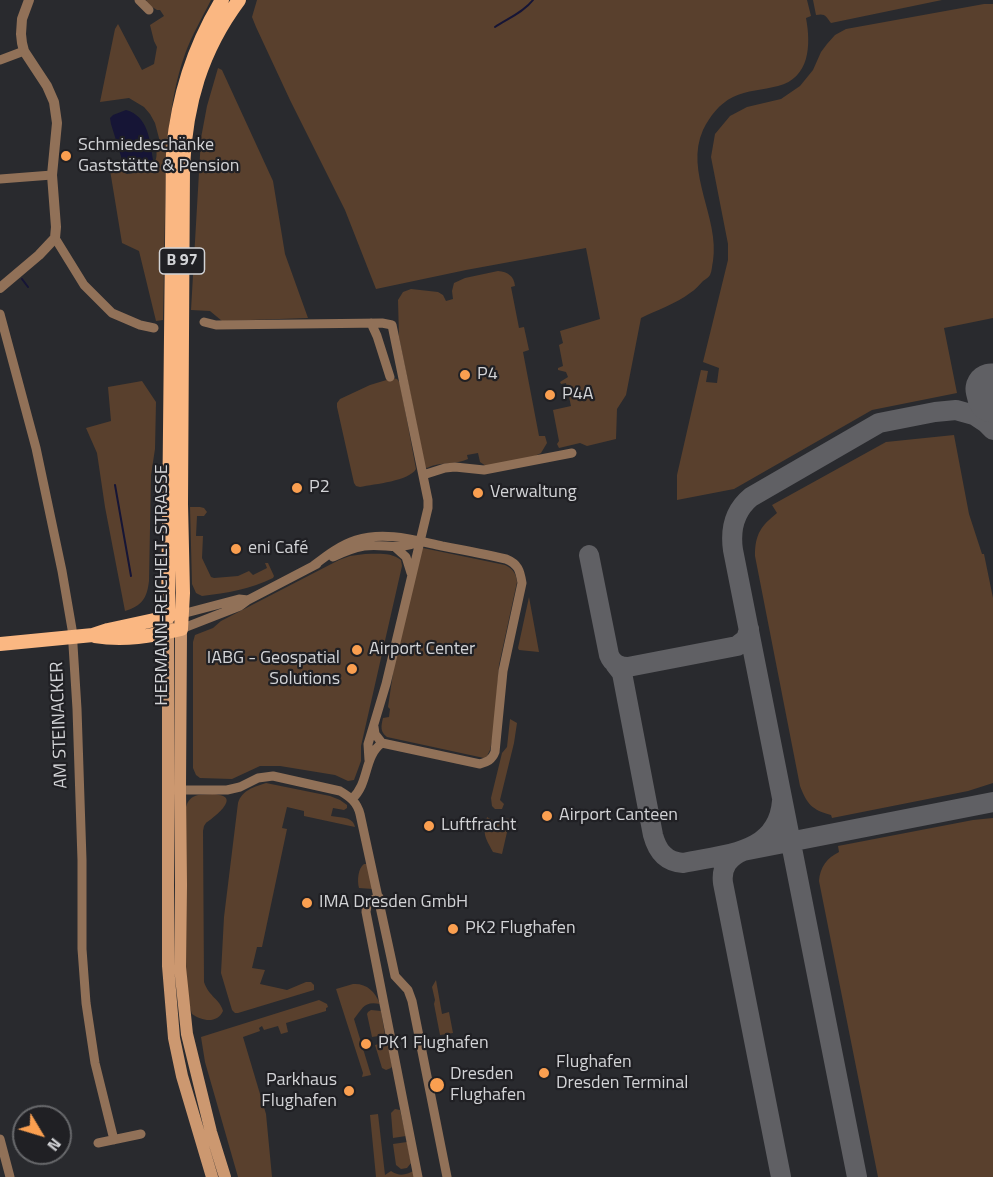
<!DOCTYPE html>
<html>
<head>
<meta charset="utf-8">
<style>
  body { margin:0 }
  #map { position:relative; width:993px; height:1177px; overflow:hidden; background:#292a2e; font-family:"Titillium Web",sans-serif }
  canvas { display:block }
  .north { position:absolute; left:12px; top:1105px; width:60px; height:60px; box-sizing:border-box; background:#202024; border:2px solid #67686b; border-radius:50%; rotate:128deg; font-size:16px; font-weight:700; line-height:24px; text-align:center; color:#d2d3d6 }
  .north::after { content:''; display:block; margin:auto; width:21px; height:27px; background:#fa9f50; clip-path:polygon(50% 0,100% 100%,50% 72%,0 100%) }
</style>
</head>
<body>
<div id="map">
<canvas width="993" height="1177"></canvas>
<div class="north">N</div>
</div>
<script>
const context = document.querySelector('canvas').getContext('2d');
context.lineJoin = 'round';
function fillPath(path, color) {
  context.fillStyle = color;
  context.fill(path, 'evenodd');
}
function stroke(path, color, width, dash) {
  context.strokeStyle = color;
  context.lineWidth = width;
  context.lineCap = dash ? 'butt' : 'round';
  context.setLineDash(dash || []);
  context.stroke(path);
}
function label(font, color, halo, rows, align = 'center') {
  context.font = font + ' "Titillium Web",sans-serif';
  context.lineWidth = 4.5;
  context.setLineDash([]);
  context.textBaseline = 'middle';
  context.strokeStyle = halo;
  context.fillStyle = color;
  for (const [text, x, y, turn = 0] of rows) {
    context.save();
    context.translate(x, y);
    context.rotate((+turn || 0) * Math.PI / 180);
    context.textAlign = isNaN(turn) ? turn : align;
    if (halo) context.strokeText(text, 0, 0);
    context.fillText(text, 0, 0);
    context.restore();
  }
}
fillPath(new Path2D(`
  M147,0H211C202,18 192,35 185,54C167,105 166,160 165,214C164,249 164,285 163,320L156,321L139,251L122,243L110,170L117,168L127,174L150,171C157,159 158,157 155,143L160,142L155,123L150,114L144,107L129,98L100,102L115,29L118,24L142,70L154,64L157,47L154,41L150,25L164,16L160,10H157L144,2Z
  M257,0H807L811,16L806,18C811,45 810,78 778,86C763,90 747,90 733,97C719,104 710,116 703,130C684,172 720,218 713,261C712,265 712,271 710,275C709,277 706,279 703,281C699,285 695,290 690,293C677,303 655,311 641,318L626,395L617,409L616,439L587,446L580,443L559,448L557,444L559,441L553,410L571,406L566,383L561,384L560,382L568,377L566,372L558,370V368L563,366L559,345L563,343L560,331L600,319L586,248L466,270L376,289L345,210L290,100L256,27L252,17Z
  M813,0H942L831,23C826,16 825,13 816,15Z
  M984,4H993V318L944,328L957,393L872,410L734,489L677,500V475L701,370L708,371L706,382L717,383L719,368L703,362L728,260V244L711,157L715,134L730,116L747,107L781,99L800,86L813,70L821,52L827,44L835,35L846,29Z
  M218,68L222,70L273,181L285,254L308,318L222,321L210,311L191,310L201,138L207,106Z
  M498,271C508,272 514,276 515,286L511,287L519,328L524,327L529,350L523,352L539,436H545L547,443L541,453L533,457L486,466L480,462L478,453L467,455L468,459C456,465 441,461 427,468L425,467L399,337L398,300L403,292L411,289L438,292L443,295L446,301L453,299L452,291L454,283L465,278Z
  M393,378L397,379L400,383L416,469C409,481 375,484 360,487L356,486L354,483L337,407V403L340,399L370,385Z
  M142,381L156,402L155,449L151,475L149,581C147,598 142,606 125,611L105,507L97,453L86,428L111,421L108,387Z
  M954,435L969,514L982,554H984L993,598V783L968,791L832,818L831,815C812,810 807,804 800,786L755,556C755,534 761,526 777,513L772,505L886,442Z
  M190,507H200L204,508L207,512L204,516H197L196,536H203L202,558L211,577L214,578L238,576L249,571L253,575L267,568L265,563H268L274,576L273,578C251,589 227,593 202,596L196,593L192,584Z
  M423,548L505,565C513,569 516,573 517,582L499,665L494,732L490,750L487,756L484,758L387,737C380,732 381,726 383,718L389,717L390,709L388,707L396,653L421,549Z
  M365,554C377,554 391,552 401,560L402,566L361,746V761L354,780L348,781L335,775L280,766H260L232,779L200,778L196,775L193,768V642L195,635L213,628L221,621L339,560L350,556Z
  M529,597L539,652L519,650L518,648Z
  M510,719L517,723L514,743L500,800L504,804L502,809H495L492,806L491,798L502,753L507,747Z
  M266,783L330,796L340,800L347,805V808L344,810L333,808L331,816C340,818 353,816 355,827L304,816V811L287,807L282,828L287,829L262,947H257L252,968L265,970L260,984L287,990L306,982H311L314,985V990L238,1013H235L232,1010L221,973L224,917L238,803C242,790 254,787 266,783Z
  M198,795C205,795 213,793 219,795C240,798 212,819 206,823L204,826L203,831L204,982C209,997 220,999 223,1011C217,1024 202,1021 192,1014C185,993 186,971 186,950C184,902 185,855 186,807C188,800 191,797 198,795Z
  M487,817C498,825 499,817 510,819L502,854L493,852C484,835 483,835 487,817Z
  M993,818V1177H878L819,881C820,867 827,858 839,852L838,846L973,820Z
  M364,864H367L373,889L359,888C357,881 358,868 364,864Z
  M436,980L442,1014L449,1012L453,1033L440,1035L434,1004L435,1000L432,987Z
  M353,984C366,983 375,991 380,1004C364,1001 363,1008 354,1019L371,1075L362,1077L363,1073L336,989Z
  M319,1000L327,1004L328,1007L326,1008V1011L286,1023L288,1032L281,1034L278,1026L264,1030L262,1026L259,1028L260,1031L243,1037L266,1114L272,1177H238L205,1062L201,1037Z
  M371,1010L381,1011L385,1035L372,1037L367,1014L368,1012Z
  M387,1042L392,1066L391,1068L386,1070L382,1068L375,1045Z
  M395,1109L400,1110L406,1136L393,1138L391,1113Z
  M378,1114L385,1175L391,1171C400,1177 406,1175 415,1170L416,1177H376L370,1115Z
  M407,1142L411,1163L407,1168L401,1169L396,1165L393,1144Z`), '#59402d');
fillPath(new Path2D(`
  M126,110C148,116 150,140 153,160C146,166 133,170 124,166L111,124L110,118L113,115Z`), '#161536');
stroke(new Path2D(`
  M495,27C507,19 524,12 533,0
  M22,279L28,287
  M115,485L131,576`), '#161536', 2);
stroke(new Path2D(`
  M589,555L609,655C612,663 619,667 628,667L737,646L746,639L749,629
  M615,664L622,673L653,835C657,850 665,862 683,863C723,854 778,855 782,801
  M781,1177L723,883C721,867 729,857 743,851L993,802
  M857,1177L733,550C730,529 734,511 751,497L879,423L935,412L956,410L974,415L986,423L993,430`), '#606064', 20);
stroke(new Path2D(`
  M991,389L993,397`), '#606064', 51);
stroke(new Path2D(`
  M139,0L149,10
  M0,60L24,51
  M0,179L52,175
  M55,238L84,285L112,313L140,325L154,328
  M0,314L36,448L62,571L72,629L77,709L82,860V949L86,1003L95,1063L114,1140
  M204,322L216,325L382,323L392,325L428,500V508L386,684L368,744L369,760
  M371,323L377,336L390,377
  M423,475L445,468L455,467L484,470L572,453
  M396,548L406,557L411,573
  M333,557C343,552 353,548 364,546C387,543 397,552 420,541
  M313,566C326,556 340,545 356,540C385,531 414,540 442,546C463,550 484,554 506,559C518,564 520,570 522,583L503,671L495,752C492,760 487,762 480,764L382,743L375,734L374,727
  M182,614L239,599L248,600
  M181,629L240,606L248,600L317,564
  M174,790H227L240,787L258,778L273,776L340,791C350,797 357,802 360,814L395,976L408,990L412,1001L447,1177
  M352,799C370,782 363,757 382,743
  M379,897C371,900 366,903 366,912L418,1177
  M0,1139L10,1177
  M98,1143L141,1134`), '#917158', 9);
stroke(new Path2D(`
  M0,288L39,255L55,238L56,227L52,175L57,123L54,102L47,86L24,51L22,43L21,34L22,19L29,0`), '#917158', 10);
stroke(new Path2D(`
  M168,625V966L174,1038L182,1076L212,1177
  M181,629L180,789L181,885L180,967L187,1034L211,1132L225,1177`), '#cc9870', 12);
stroke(new Path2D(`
  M95,636C124,641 152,636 181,629L183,593L181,504L183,166C186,104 201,51 239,0
  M0,644L93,635L108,630L168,617L173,150C178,96 194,46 222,0`), '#fab782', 14);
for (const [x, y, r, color] of [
  [66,156,6,"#fa9f50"],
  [465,375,6,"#fa9f50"],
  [550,395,6,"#fa9f50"],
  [297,488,6,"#fa9f50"],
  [478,493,6,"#fa9f50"],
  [236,549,6,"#fa9f50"],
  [357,650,6,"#fa9f50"],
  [352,669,6,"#fa9f50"],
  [547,816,6,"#fa9f50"],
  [429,826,6,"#fa9f50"],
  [307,903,6,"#fa9f50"],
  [453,929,6,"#fa9f50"],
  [366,1044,6,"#fa9f50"],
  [544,1073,6,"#fa9f50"],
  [437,1085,8,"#fa9f50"],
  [349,1091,6,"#fa9f50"]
]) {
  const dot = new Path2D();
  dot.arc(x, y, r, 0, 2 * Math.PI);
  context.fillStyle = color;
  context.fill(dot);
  stroke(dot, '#202024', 2);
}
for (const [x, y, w] of [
  [182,261,45]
]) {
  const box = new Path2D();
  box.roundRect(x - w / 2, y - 13, w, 26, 4.5);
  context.fillStyle = '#202024';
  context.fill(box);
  stroke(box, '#d2d3d6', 1.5);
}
label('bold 16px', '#d2d3d6', null, [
  ["B 97",182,261]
]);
label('18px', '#d2d3d6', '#202024', [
  ["Schmiedeschänke",78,146],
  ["Gaststätte & Pension",78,167],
  ["P4",477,375],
  ["P4A",562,395],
  ["P2",309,488],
  ["Verwaltung",490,493],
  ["eni Café",248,549],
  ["Airport Center",369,650],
  ["IABG - Geospatial",340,659,"right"],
  ["Solutions",340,680,"right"],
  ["Airport Canteen",559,816],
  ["Luftfracht",441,826],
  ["IMA Dresden GmbH",319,903],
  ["PK2 Flughafen",465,929],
  ["PK1 Flughafen",378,1044],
  ["Flughafen",556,1063],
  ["Dresden Terminal",556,1084],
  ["Dresden",450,1075],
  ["Flughafen",450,1096],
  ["Parkhaus",337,1081,"right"],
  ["Flughafen",337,1102,"right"]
], 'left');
label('18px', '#d2d3d6', '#202024', [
  ["HERMANN-REICHELT-STRASSE",163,585,-90],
  ["AM STEINACKER",60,725,-92]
]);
</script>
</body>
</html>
